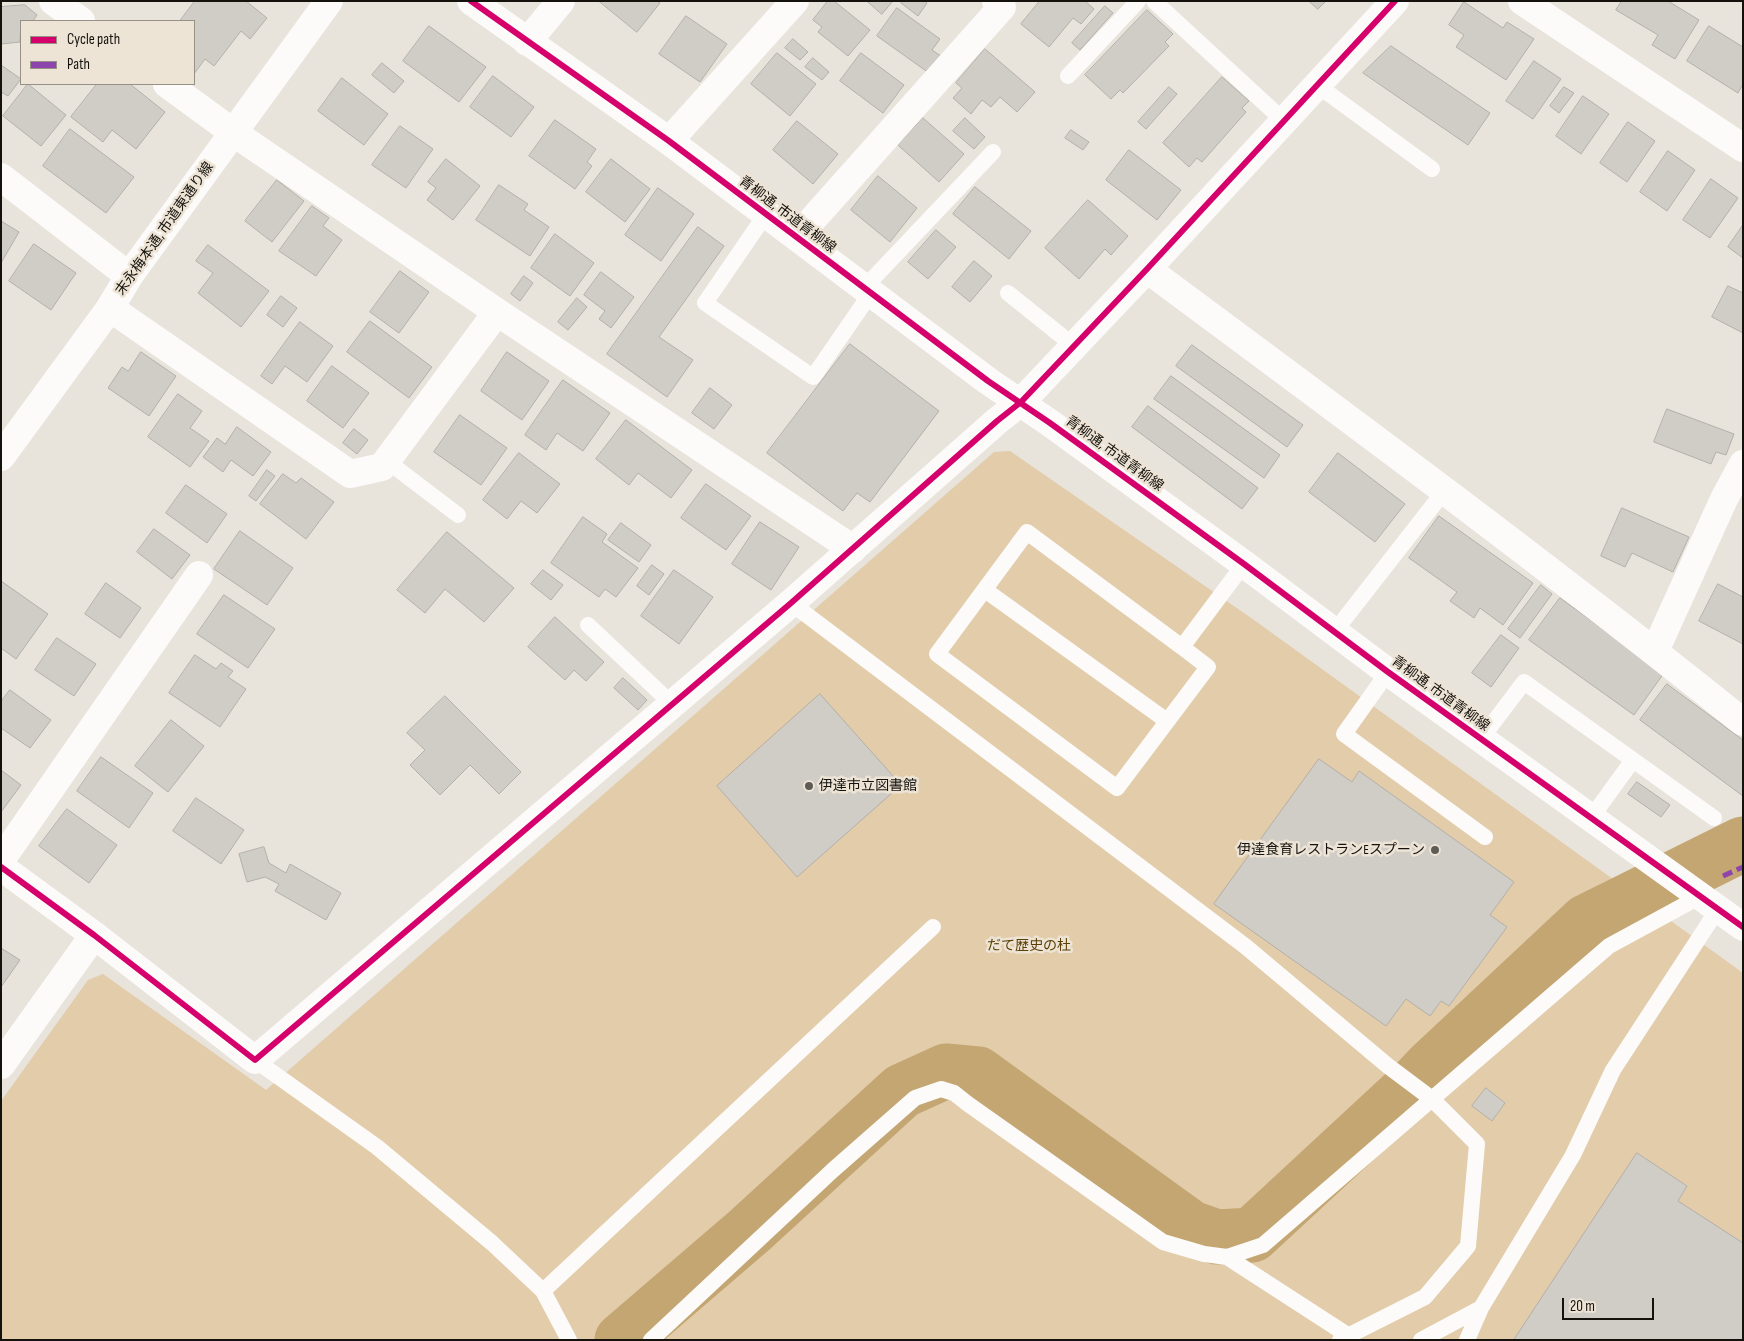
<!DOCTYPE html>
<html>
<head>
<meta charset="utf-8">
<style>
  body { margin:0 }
  #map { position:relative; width:1744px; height:1341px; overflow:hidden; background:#e8e3db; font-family:"Sofia Sans Condensed",sans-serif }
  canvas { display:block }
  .frame { position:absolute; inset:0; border:2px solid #15120d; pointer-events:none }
  .legend { position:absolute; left:20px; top:20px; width:175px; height:65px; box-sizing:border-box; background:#ede4d6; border:1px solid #979086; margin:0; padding:6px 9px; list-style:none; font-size:15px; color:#15120d }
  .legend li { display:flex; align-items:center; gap:10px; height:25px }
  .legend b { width:25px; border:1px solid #979086 }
  .scale { position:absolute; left:1562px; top:1298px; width:92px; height:22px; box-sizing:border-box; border:2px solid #15120d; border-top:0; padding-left:6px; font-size:15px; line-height:18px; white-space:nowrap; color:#15120d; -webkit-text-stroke:4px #ede4d6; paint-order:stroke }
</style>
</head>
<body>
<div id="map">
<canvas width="1744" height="1341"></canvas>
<div class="frame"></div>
<ul class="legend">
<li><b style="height:6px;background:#d6006c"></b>Cycle path</li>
<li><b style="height:6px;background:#8e44ad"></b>Path</li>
</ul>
<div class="scale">20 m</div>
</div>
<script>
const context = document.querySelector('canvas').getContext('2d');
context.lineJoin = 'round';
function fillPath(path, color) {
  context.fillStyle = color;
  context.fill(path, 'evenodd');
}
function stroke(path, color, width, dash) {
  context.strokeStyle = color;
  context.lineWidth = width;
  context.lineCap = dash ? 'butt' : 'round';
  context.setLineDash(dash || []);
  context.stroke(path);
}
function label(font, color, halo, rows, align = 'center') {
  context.font = font + ' "Sofia Sans Condensed","Noto Sans JP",sans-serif';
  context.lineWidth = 5;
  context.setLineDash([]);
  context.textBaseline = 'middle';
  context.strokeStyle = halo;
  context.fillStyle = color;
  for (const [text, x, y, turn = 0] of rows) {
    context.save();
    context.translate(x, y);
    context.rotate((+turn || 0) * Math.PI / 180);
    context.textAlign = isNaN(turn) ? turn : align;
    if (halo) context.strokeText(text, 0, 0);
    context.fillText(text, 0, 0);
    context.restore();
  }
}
fillPath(new Path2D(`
  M1010,451L1254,620L1743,973V1340H1V1101L88,980L103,974L266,1090L994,452Z`), '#e2ccaa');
stroke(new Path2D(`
  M622,1340L749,1231L902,1091L946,1071L978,1074L1191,1228L1217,1237L1252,1235L1414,1085L1432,1066L1586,922L1743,844`), '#c4a673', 55);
const building = new Path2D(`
  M195,1H246L267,18L250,39L241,31L214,66L205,59L194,74V21H180Z
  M599,1H657L660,3L637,32Z
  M828,1H834L870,30L848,56L818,32L822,27L813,20Z
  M867,1H893L882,14Z
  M902,1H924L927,3L918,16L901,3Z
  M1040,1H1085L1094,9L1081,24L1073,18L1049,47L1021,24Z
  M1309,1H1326L1318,9Z
  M1622,1H1668L1699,20L1675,59L1652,45L1658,35L1616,10Z
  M1464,2L1503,28L1507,22L1534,39L1506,80L1456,47L1464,35L1449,25Z
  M25,5L37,15L33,21H21L20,42L1,44V7Z
  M1105,6L1113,13L1080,50L1072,43Z
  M897,8L940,39L932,50L941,56L929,73L877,36Z
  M1147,10L1173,34L1165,42L1169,46L1123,93L1120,90L1111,99L1085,75Z
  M686,16L727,44L700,82L659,54Z
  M429,26L486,67L459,102L403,61Z
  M1709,26L1743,47V84L1738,93L1687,61Z
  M793,39L808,52L800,60L785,48Z
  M1391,46L1490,113L1468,145L1363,73Z
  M985,49L1035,92L1017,112L1000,97L991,107L982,100L971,114L953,98L962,88L956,83Z
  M777,53L816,84L790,116L751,84Z
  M861,53L904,85L883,113L840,81Z
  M813,58L829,72L822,80L805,67Z
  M1534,61L1561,79L1533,119L1506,101Z
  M382,63L404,81L394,93L372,75Z
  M1,65L21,79L8,96L1,92Z
  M493,76L534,107L511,137L470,107Z
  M1222,77L1249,101L1242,108L1246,112L1202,162L1197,158L1189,167L1163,143Z
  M342,78L388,114L364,145L318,111Z
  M28,84L66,115L41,146L3,116Z
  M97,84H130L165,112L136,149L112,130L103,142L71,117Z
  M1169,87L1177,94L1146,129L1138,122Z
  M1564,87L1574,93L1559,113L1550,106Z
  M1583,96L1609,114L1581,154L1556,136Z
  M923,118L964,154L939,182L898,145Z
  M965,118L985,137L974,149L953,131Z
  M555,120L596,149L587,162L592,166L575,189L529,156Z
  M797,121L838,154L813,184L773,150Z
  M1628,122L1655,141L1627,182L1600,163Z
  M400,126L433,149L406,188L372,165Z
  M70,129L134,177L106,213L43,166Z
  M1071,130L1089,142L1083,150L1065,138Z
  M1129,150L1181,190L1157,220L1106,180Z
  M1668,151L1695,170L1667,211L1640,192Z
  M446,159L480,186L453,220L427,200L436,188L428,182Z
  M611,159L650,189L625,222L586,192Z
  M878,176L917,208L890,242L851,210Z
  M1711,179L1738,198L1710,238L1683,220Z
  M277,180L304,201L272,242L245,221Z
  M499,185L528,204L524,210L549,227L530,256L476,220Z
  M975,187L1031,231L1009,259L953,214Z
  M658,188L694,214L661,261L625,235Z
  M1088,200L1128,236L1111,255L1105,249L1079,279L1045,248Z
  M312,206L329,218L323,226L342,240L316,276L279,251Z
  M1,221L19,232L1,263Z
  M1743,225V258L1728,247Z
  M698,227L724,246L659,337L693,360L667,397L607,354Z
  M936,230L956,247L928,279L908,262Z
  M555,234L594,263L570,296L531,268Z
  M34,244L76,273L51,310L9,281Z
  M208,245L269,291L241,327L198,293L213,273L196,261Z
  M974,261L992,276L970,302L952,287Z
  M400,271L429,292L399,333L370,312Z
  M601,272L634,297L611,328L599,319L605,311L584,295Z
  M524,276L533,283L520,301L511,294Z
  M1728,286L1743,293V333L1712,317Z
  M281,296L297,308L283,327L267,315Z
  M577,298L587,307L568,330L558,322Z
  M370,321L432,367L409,398L347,352Z
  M300,322L333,346L307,382L285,366L272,384L261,376Z
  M850,344L939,411L870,502L857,493L843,511L767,453Z
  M1192,345L1303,425L1287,447L1176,366Z
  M141,352L176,376L149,416L108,388L122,367L128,371Z
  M507,352L549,381L522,420L481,391Z
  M332,366L369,393L343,428L307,401Z
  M1171,376L1280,455L1264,478L1154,399Z
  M563,380L610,413L583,451L557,433L546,450L525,435Z
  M710,388L732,405L714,429L692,413Z
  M178,394L202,411L190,428L209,441L190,467L148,437Z
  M1148,406L1258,488L1242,509L1132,427Z
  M1667,409L1734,434L1726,455L1716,452L1711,464L1654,442Z
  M460,415L507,448L481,485L434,452Z
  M626,420L692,470L671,498L638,473L629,485L596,459Z
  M237,427L271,452L253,476L231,460L223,472L203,457L217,438L225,444Z
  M354,429L368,440L357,454L343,443Z
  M519,453L560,484L537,513L521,501L507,519L483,500Z
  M1338,453L1405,504L1375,542L1309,492Z
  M267,470L275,476L256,501L249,496Z
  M283,474L296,483L301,478L334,502L306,539L260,504Z
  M706,484L751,516L726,550L681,518Z
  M186,485L227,514L207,543L166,513Z
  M1622,508L1689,537L1673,572L1632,553L1625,567L1601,556Z
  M1439,516L1533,583L1503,625L1480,608L1474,618L1450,601L1457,592L1409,558Z
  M583,517L607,534L602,542L638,568L616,597L605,589L599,597L551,563Z
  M760,522L799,547L771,590L732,564Z
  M621,523L651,545L639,562L608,540Z
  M154,529L190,555L172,579L137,552Z
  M240,531L293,568L267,605L214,569Z
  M447,532L514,588L484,622L445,589L425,613L397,590Z
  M652,565L664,574L649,595L637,586Z
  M543,570L563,585L551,600L531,584Z
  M674,570L713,597L679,644L641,616Z
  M1,581L48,614L16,659L1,648Z
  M106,583L141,608L120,638L85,614Z
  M1718,584L1743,597V644L1699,621Z
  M1541,585L1552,594L1520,638L1508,629Z
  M224,595L275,629L248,668L197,634Z
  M1560,598L1664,673L1634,715L1529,640Z
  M555,617L604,662L586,681L574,670L565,680L528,647Z
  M1501,635L1519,648L1491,687L1472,673Z
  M57,638L96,664L74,696L35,670Z
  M195,655L216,669L221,663L233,671L228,677L246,689L220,727L169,693Z
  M623,678L647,700L638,710L614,688Z
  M1667,684L1743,740V796L1640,720Z
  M10,690L51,720L30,748L1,728V702Z
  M820,694L901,785L797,877L717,786Z
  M445,696L521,772L499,794L470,765L440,795L410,765L425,750L407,733Z
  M171,720L204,746L168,792L135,766Z
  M101,757L153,793L129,828L77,791Z
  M1319,759L1352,782L1359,771L1514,882L1490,915L1507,927L1449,1006L1441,1001L1430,1016L1406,999L1386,1026L1214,904Z
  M1,770L21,785L1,812Z
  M1637,782L1670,805L1661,817L1628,794Z
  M196,798L244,830L221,864L173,831Z
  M67,809L117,845L89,883L39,846Z
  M264,847L269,863L286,873L290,864L341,893L326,920L275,891L279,884L265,877L247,882L239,854Z
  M1,948L20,960L1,987Z
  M1486,1088L1505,1103L1492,1121L1472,1106Z
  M1637,1153L1687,1186L1678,1201L1743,1243V1340H1514Z`);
fillPath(building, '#d0ccc6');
stroke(building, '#b3afaa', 1);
stroke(new Path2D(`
  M1154,1L1284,121
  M1068,76L1138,1
  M1317,85L1432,169
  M766,214L705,303L813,377L871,293
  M864,288L993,152
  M1008,293L1074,346
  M387,461L458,515
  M985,590L1167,721
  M791,603L1245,946L1388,1066L1432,1099L1477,1144L1468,1246L1425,1297L1340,1340
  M588,625L672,704
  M1335,631L1445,490
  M1182,647L1208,667L1117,788L937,654L1027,532L1182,647L1244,564
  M1388,672L1344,734L1485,837
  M1481,739L1524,682L1714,818
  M1591,818L1633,760
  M255,1060L377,1147L492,1243L543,1291L569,1340
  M1227,1257L1349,1336
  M543,1291L933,927
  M651,1340L833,1170L915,1098L941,1089L954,1093L968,1104L1163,1242L1204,1254L1227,1257L1263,1245L1609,946L1701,896
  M1421,1340L1481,1308
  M1467,1340L1481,1308L1573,1155L1613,1070L1718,909`), '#fcfbfa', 16);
stroke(new Path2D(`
  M53,1L81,21
  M1522,1L1743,148
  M527,42L561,1
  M167,84L234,133L497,312L853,549
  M669,141L795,1
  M1,177L129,276
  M797,237L1002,7L996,1
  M1147,269C1348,418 1548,566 1743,722
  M110,308L350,474L382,467L497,312
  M1655,651L1724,499L1743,464
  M1,860L199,575
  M1,867L94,935L255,1060L791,603L997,421L1021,402L1147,269L1395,1
  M1,1065L94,935`), '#fcfbfa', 28);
stroke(new Path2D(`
  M471,1L669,141L988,381L1050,423L1244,564L1388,672L1743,927
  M1,457L110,308L129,276L329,1`), '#fcfbfa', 28);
stroke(new Path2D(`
  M1723,876L1743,867`), '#8e44ad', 5, [10, 5]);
stroke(new Path2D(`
  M471,1L669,141L988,381L1050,423L1244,564L1388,672L1743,927
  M1,867L94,935L255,1060L791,603L997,421L1021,402L1147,269L1395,1`), '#d6006c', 6);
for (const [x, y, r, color] of [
  [809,786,5,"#5f5b55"],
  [1435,850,5,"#5f5b55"]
]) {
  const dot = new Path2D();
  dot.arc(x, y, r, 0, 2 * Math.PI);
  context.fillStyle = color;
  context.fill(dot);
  stroke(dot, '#ede4d6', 2);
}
label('14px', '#15120d', '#ede4d6', [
  ["青柳通, 市道青柳線",787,215,37],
  ["末永梅本通, 市道東通り線",165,229,-55],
  ["青柳通, 市道青柳線",1114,454,36],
  ["青柳通, 市道青柳線",1440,694,36]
]);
label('14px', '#15120d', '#ede4d6', [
  ["伊達市立図書館",819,786],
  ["伊達食育レストランEスプーン",1425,850,"right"]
], 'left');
label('14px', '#5c4005', '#ede4d6', [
  ["だて歴史の杜",1029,946]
]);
</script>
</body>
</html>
